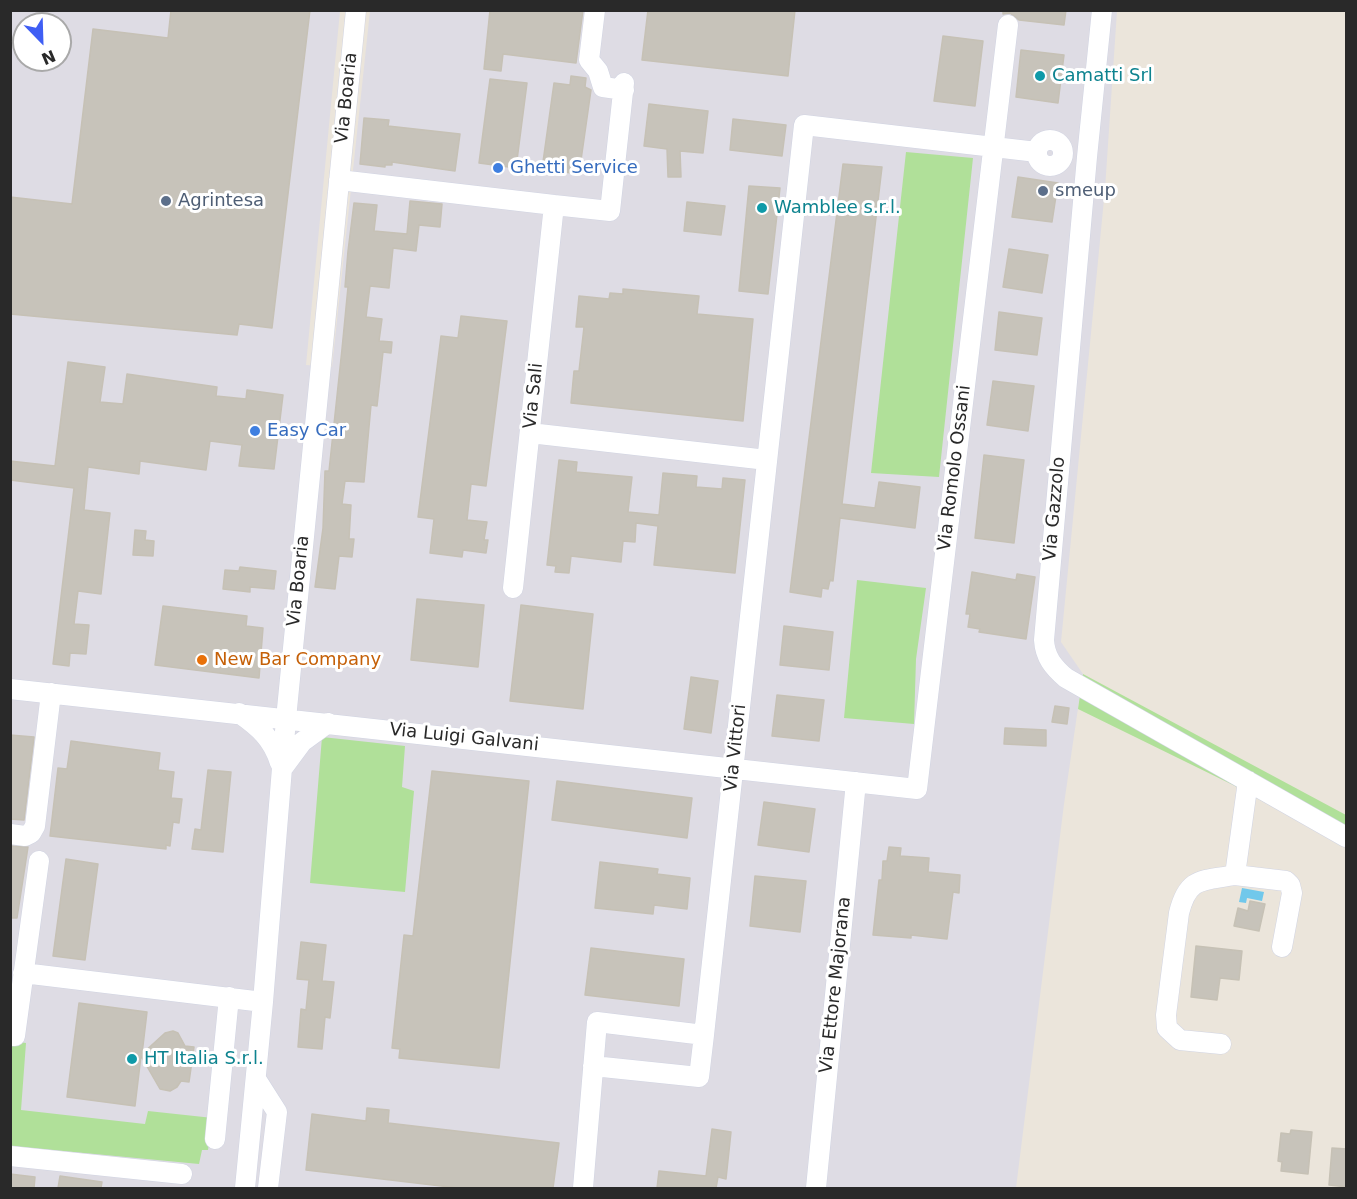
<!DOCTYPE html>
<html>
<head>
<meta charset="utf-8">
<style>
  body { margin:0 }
  #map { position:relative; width:1357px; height:1199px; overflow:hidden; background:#ebe5db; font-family:"DejaVu Sans",sans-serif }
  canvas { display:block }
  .frame { position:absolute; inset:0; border:12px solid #292929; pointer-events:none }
  .north { position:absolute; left:12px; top:12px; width:60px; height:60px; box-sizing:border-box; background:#fff; border:2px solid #a9a9a9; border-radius:50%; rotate:157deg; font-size:16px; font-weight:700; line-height:24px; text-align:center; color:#292929 }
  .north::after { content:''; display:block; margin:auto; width:21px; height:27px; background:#3f5ef4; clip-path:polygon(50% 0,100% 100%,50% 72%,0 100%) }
</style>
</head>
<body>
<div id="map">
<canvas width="1357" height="1199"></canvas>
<div class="frame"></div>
<div class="north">N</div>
</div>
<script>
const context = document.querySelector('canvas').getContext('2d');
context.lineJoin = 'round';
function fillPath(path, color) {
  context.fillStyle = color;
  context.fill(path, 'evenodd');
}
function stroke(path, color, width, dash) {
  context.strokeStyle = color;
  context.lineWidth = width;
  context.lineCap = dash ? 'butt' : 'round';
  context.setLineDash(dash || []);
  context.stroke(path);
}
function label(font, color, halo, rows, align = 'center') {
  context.font = font + ' "DejaVu Sans",sans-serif';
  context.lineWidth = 6;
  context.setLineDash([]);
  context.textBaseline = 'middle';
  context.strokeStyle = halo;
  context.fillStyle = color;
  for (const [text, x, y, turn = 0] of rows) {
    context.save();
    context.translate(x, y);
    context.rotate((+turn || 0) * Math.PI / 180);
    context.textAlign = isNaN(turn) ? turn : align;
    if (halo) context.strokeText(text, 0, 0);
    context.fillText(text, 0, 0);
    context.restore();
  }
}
fillPath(new Path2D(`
  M10,11H340L306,365L332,367L370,11H1117L1105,189L1061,642L1083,674L1064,804L1016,1188H11ZM24,24H60V60H24Z`), '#dedce4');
fillPath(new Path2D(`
  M906,152L973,158L939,477L871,473Z
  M857,580L926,588L916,659L914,724L844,718Z
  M1083,674L1346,815V847L1233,785L1078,709Z
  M322,737L405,746L402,787L414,791L405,892L310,883Z
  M11,1041L26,1043L21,1110L145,1124L148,1111L213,1118L208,1150H202L199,1164L11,1146Z`), '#b0e099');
fillPath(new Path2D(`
  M1242,888L1264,892L1262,901L1247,898L1246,903L1239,902Z`), '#71c8eb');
const building = new Path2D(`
  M171,10H310L272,328L239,324L237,335L10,314V197L72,204L93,29L168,38Z
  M490,10H583L576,63L503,54L501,71L484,69Z
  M648,10H795L788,76L642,60Z
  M1003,10H1066L1064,25L1019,20L1010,13L1003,14Z
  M943,36L983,41L975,106L934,101Z
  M1021,50L1064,55L1058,103L1016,97Z
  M571,76L586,78L585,87L591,90L579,174L542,169L554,83L570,85Z
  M490,79L527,83L516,168L479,163Z
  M649,104L708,111L703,153L680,151L681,177H668L667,149L644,146Z
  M364,118L389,120L388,126L460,134L455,171L392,162V165H385V167L360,164Z
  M733,119L786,125L782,156L730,150Z
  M843,164L882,167L842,504L875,508L879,482L920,487L915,528L840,518L833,581L830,580L828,589L822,588L821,597L790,592Z
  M1018,177L1058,183L1052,222L1012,217Z
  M749,186L780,188L768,294L739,291Z
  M410,201L442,204L440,227L419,225L416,251L393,248L389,288L370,286L366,317L382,319L379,341L392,342L391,353L383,352L377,406L371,405L364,482L345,481L342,504L351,505L349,539H354L352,557L339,556L335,589L315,587L323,528L325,471H329L342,349L348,287H345L348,251L354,203L377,205L374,231L407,234Z
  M687,202L725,206L721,235L684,231Z
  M1009,249L1048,255L1042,293L1003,287Z
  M623,289L699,296L697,314L753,319L743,421L571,403L574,371H579L584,327H576L579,296L609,299L610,293L623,294Z
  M999,312L1042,318L1037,355L995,350Z
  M461,316L507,321L486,486L471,484L467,520L487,522L484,540H488L486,553L463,550L462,557L430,553L434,519L418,517L441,336L458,338Z
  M68,362L105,367L100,402L123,404L127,374L217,387L216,396L246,399L247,390L283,395L274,469L239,466L242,445L210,441L206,470L140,461L139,474L88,467L84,510L110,513L101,594L78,591L74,624L89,625L86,654L70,653L69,666L53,664L74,488L10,480V461L55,466Z
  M993,381L1034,386L1028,431L987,425Z
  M984,455L1024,460L1014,543L975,538Z
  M559,460L577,462L576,472L632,477L628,512L659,515L663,473L697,476L696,487L722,489L723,478L745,480L735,573L654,565L658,526L636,523L635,542L623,541L621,562L571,556L569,573L555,572L556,566L547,565Z
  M135,530L146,531L145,540L154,541L153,556L133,555Z
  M240,567L276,571L274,589L250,587V592L223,589L225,570L239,571Z
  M972,572L1016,580L1017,574L1035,577L1026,639L979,632L980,629L968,627L970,614H966Z
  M417,599L484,605L478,667L411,660Z
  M521,605L593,614L583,709L510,701Z
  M163,606L247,616L246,626L263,628L259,678L155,665Z
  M784,626L833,632L829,670L780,665Z
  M691,677L718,681L711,733L684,729Z
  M777,695L824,700L819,741L772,736Z
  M1055,706L1069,708L1067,724L1052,722Z
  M1005,728L1046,730V746L1004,744Z
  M10,735L34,737L24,820L10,819Z
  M71,741L160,753L158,770L174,772L171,798L182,799L179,823L173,822L170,846L166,845V849L50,836L58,768L67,769Z
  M208,770L231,772L223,852L192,849L195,829L201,830Z
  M432,771L529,781L499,1068L399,1058L400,1049L392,1048L404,935L413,936Z
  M557,781L692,798L687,838L552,820Z
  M764,802L815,809L809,852L758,845Z
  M10,846L28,847L17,918H10Z
  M889,847L901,848L900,856L929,858L928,872L960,875L959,893L953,892L947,939L911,935V938L873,935L879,880H882L883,861H887Z
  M66,859L98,864L85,960L53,956Z
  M600,862L658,869L657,874L690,878L687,909L654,905L653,914L595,908Z
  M755,876L806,881L800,932L750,926Z
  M1250,901L1265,904L1259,931L1234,926L1238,908L1248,911Z
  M301,942L326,945L322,981L334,982L330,1018L325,1017L322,1049L298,1047L301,1009L306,1010L309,980L297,979Z
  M1196,946L1242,951L1239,980L1220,978L1217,1000L1191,997Z
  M591,948L684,959L679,1006L585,995Z
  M79,1003L147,1012L142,1054L165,1033L173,1031L178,1033L185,1046L194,1047L189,1082L181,1081L177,1087L170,1091L160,1089L141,1056L135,1106L67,1097Z
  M367,1108L389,1110L388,1123L559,1143L553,1188H458L306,1170L312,1114L366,1121Z
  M712,1129L731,1132L726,1179L718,1177L716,1188H657L659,1171L706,1176Z
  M1291,1130L1312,1132L1308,1174L1281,1171L1282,1162L1278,1161L1281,1133L1290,1134Z
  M1332,1148L1347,1149V1187L1329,1185Z
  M10,1174L35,1177L34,1188H10Z
  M60,1176L102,1182L101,1188H58Z`);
fillPath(building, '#c7c3ba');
stroke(building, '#c6c1b5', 1.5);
const minor = new Path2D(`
  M595,10L589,60L598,71L603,87L624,90
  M1102,10L1087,157L1044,640C1045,657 1053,667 1066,678L1346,837
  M1037 153a13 13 0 1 1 26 0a13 13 0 1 1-26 0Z
  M339,180L554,205L513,588
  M554,205L610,211L624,83
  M530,433L767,460
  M10,689L917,789L1008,25
  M239,713C259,727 273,739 280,763
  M282,769L302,742L328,723
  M10,834L25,836L31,833L35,826L51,693
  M1235,875L1286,881L1290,885L1292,893L1282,947
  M23,973L263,1002
  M10,1036H15L39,861
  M1221,1044L1180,1040L1167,1028L1166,1015L1179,913C1188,876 1203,881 1235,875L1248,781
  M593,1066L699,1077L704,1035
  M256,1079L277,1112L268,1188
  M215,1139L229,997
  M10,1156L182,1174
  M245,1188L263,1002L286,719L356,10
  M583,1188L597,1022L704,1035L804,125L1037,152
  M816,1188L856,782`);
stroke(minor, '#d1d4e2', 21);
stroke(minor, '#fff', 20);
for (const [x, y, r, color] of [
  [1040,76,6,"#0f9aa8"],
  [498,168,6,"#3f7fe0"],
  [1043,191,6,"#5c6f8a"],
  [166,201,6,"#5c6f8a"],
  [762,208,6,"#0f9aa8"],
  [255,431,6,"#3f7fe0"],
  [202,660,6,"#e8710a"],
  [132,1059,6,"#0f9aa8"]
]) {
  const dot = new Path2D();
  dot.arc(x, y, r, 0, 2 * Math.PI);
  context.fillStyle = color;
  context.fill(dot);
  stroke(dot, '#fff', 2);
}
label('18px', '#0d838f', '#fff', [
  ["Camatti Srl",1052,76],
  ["Wamblee s.r.l.",774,208],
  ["HT Italia S.r.l.",144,1059]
], 'left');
label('18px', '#292929', '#fff', [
  ["Via Boaria",347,98,-84],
  ["Via Sali",534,396,-84],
  ["Via Romolo Ossani",955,468,-83],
  ["Via Gazzolo",1055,509,-85],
  ["Via Boaria",299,581,-84],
  ["Via Luigi Galvani",464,738,6],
  ["Via Vittori",736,748,-84],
  ["Via Ettore Majorana",836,985,-84]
]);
label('18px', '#366cbe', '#fff', [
  ["Ghetti Service",510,168],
  ["Easy Car",267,431]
], 'left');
label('18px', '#4e5e75', '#fff', [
  ["smeup",1055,191],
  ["Agrintesa",178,201]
], 'left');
label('18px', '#c56008', '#fff', [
  ["New Bar Company",214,660]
], 'left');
</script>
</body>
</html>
